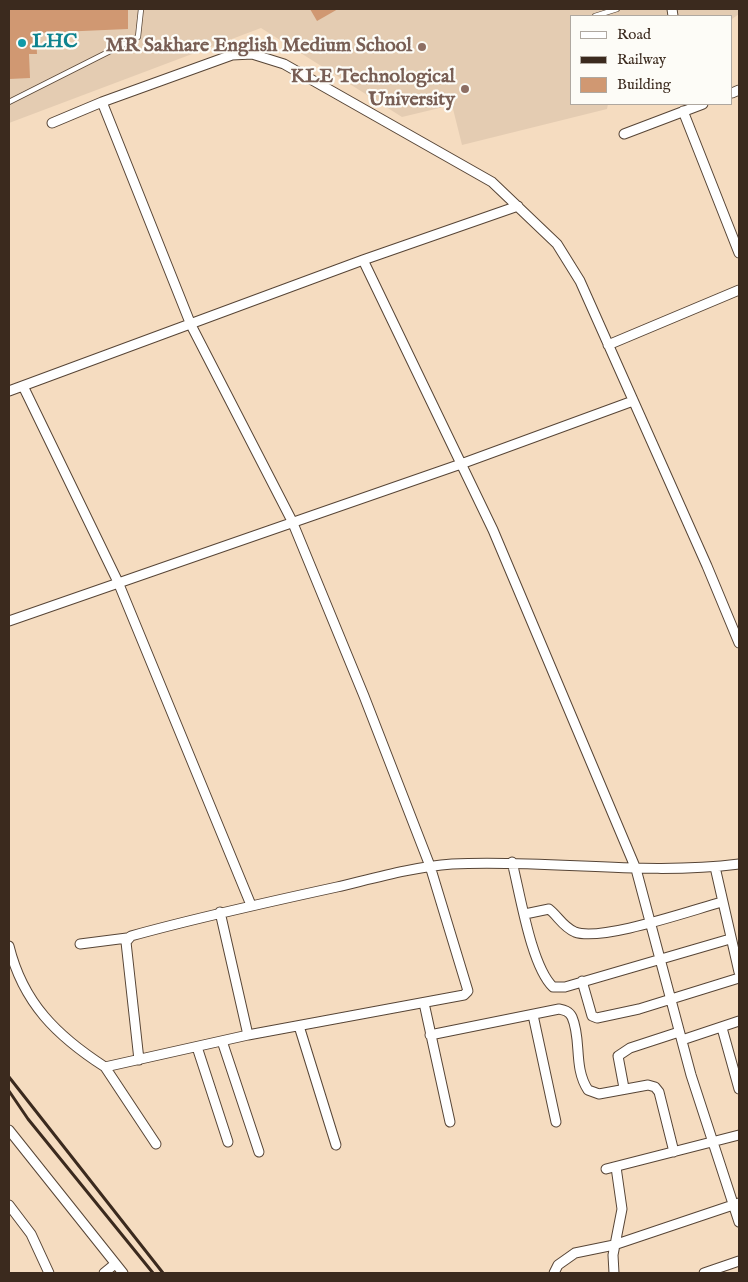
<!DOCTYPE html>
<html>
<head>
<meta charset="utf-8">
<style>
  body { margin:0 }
  #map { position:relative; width:748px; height:1282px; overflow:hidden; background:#f5dcc0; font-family:"IM FELL English",serif }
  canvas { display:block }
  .frame { position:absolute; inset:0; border:10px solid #3b2a1e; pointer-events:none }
  .legend { position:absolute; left:570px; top:15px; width:162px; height:90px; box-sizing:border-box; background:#fdfcf7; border:1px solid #afa8a0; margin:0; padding:6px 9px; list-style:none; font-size:15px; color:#3b2a1e }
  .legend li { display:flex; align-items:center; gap:10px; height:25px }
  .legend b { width:25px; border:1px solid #afa8a0 }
</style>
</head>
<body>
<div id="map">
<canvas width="748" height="1282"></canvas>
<div class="frame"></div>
<ul class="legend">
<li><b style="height:6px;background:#fff"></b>Road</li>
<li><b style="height:6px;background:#3b2a1e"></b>Railway</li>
<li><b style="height:14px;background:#d09872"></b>Building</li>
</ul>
</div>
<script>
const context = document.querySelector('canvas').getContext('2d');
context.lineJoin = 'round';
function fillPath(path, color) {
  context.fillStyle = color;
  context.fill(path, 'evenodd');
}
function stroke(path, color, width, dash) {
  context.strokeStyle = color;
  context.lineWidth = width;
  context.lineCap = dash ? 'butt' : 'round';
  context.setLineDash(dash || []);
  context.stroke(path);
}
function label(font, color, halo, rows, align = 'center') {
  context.font = font + ' "IM FELL English",serif';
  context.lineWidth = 4.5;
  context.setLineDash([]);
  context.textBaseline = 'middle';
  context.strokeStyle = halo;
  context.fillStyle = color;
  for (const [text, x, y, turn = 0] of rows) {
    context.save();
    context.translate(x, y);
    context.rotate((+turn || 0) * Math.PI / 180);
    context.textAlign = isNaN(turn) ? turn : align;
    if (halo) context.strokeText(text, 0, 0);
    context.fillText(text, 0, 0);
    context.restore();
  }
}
fillPath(new Path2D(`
  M9,9H739V14L732,19V16H572V104H608L607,109L462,145L452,105L402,117L261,28L9,123Z`), '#e4ccb2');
fillPath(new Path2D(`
  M9,9H128V29L36,33L37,54H29L30,78L9,79Z
  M310,9H338L317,21Z`), '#d09872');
const lane = new Path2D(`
  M595,16L617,9
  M9,102L138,37L141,9`);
const street = new Path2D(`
  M672,9L673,16
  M732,93L739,90
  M683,111L739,253
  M52,123L102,102L232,55L252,54L284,64L492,182L557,244L580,281L707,566L739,643
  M624,134L703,104
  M363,260L493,530L636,869L691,1075L739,1222
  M608,345L739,290
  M23,386L118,582L251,905
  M9,391L363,260L518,206
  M9,621L461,464L633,401
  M512,862C520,893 531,966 553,987H565L730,939
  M715,867L739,972
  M220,912L248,1035
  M525,914L549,909C558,916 563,927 575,932C601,942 692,910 722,902
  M80,944L127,938
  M9,946C23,1003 57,1036 105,1067L248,1035L464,995L468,991L430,866L364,696L292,521L191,325L102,102
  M582,981L592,1016L597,1018L639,1009L739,978
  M424,1003L450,1122
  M533,1015L556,1122
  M299,1026L336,1145
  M722,1028L739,1089
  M430,1035L559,1009C564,1010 569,1011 572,1017C582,1040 573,1067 588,1090L599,1094L648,1085L655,1087L659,1092L674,1152
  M682,1040L739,1021
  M222,1041L259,1152
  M197,1047L228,1142
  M139,1060L126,942L131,936C199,917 268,902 337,887C375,878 413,867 452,864C548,859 644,876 739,864
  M105,1067L156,1144
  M624,1088L618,1056L630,1048L679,1032
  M9,1130L123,1273
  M606,1169L739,1135
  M9,1205L31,1234L49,1273
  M104,1273L115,1264
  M554,1273L558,1265L575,1253L614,1245L739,1203
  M614,1273L613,1255L622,1209L616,1167
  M704,1273L739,1261`);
stroke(lane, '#574536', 6);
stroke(street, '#574536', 11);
stroke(lane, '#fff', 4.5);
stroke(street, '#fff', 9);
stroke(new Path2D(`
  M9,1077L163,1273
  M9,1091L28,1119L153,1273`), '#3b2a1e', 3);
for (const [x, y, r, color] of [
  [22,43,5,"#0f9aa8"],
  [422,47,5,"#8d6e63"],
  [465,89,5,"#8d6e63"]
]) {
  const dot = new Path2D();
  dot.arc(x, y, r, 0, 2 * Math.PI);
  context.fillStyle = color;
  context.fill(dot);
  stroke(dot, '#fdfcf7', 2);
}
label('bold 20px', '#0d838f', '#fdfcf7', [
  ["LHC",32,43]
], 'left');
label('bold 20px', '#785e54', '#fdfcf7', [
  ["MR Sakhare English Medium School",412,47],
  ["KLE Technological",455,78],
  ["University",455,101]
], 'right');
</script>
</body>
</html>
